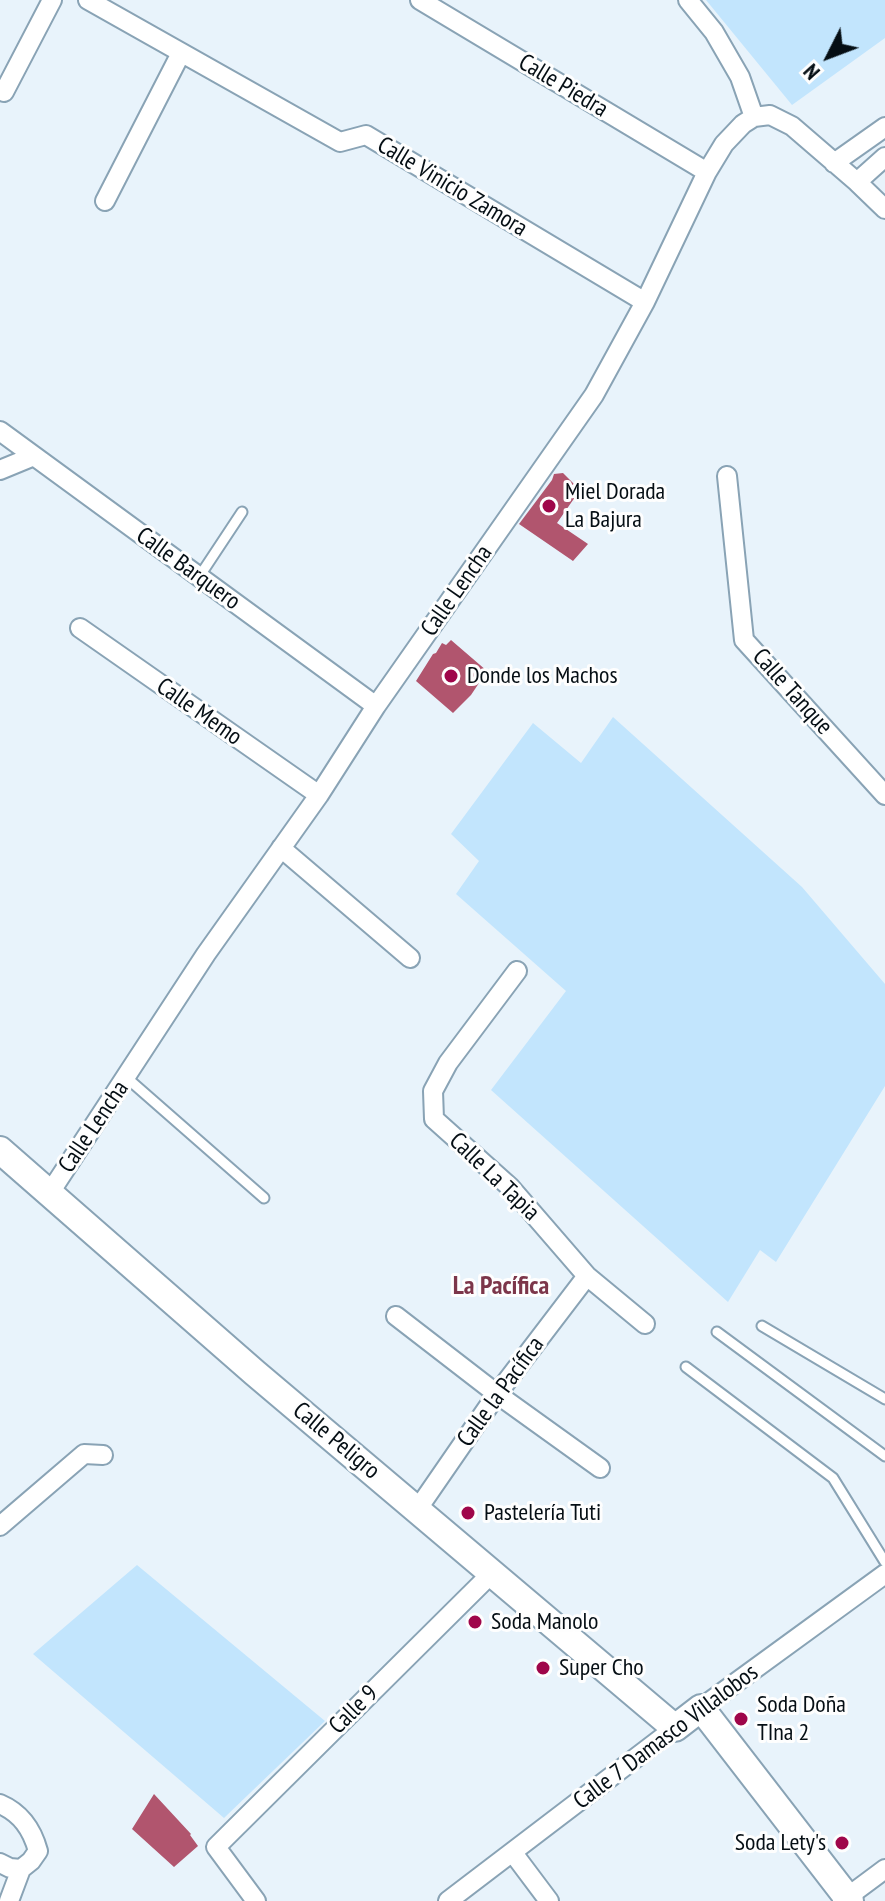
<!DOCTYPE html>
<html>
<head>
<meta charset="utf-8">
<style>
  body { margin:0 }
  #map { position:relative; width:885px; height:1901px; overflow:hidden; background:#e8f3fb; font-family:"PT Sans Narrow",sans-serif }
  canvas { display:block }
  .north { position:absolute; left:789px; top:16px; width:80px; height:80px; -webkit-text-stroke:6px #fefefe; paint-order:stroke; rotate:228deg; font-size:22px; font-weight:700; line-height:32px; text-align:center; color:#050e14 }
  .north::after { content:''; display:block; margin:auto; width:28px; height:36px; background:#050e14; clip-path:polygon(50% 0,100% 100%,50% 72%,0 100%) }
</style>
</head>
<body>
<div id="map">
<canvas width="885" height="1901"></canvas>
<div class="north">N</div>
</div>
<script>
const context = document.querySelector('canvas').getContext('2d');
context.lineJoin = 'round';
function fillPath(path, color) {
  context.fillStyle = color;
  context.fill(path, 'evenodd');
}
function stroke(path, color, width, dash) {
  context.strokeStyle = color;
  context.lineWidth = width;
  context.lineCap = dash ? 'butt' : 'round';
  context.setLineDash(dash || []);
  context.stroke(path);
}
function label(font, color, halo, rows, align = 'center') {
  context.font = font + ' "PT Sans Narrow",sans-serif';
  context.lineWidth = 6;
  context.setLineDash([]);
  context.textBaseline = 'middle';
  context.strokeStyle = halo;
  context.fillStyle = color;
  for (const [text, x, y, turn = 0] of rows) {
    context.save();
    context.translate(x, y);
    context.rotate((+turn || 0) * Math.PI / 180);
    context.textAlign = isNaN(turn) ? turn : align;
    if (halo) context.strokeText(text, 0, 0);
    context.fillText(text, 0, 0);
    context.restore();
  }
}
fillPath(new Path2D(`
  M706,0H885V38L792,105Z
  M613,717L802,887L885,984V1086L776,1262L760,1250L728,1302L491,1090L566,991L456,894L479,861L451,834L533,723L581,763Z
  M137,1565L325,1721L224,1818L33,1654Z`), '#c2e5fd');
fillPath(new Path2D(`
  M563,473L580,490L557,523L588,544L573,561L519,524L552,480L554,474Z
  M451,640L487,671L471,695L453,713L416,681L433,654L436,653L442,643L446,645Z
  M154,1794L191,1834L190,1835L198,1846L174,1867L132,1829Z`), '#b1556e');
const service = new Path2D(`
  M199,577L242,512
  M127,1078L264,1198
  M762,1326L885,1399
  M717,1332L885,1456
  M686,1367L833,1478L885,1562`);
const minor = new Path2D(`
  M88,0L340,142L366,135L645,302
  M420,0L707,172
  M688,0L714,32L740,77L754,117
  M4,92L52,0
  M834,163L885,127
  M857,182L885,157
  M105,201L181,53
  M0,431L376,706
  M0,470L34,456
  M727,476L744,640L885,795
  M80,628L319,795
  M281,848L410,958
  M517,971L448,1063L433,1091L434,1119L510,1187L587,1276L645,1324
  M49,1194L206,954L319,795L376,706L594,395L645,302L707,172L724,144L743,124L754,117L770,115L792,126L857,182L885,209
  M396,1316L497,1394L600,1468
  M417,1510L497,1394L587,1276
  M0,1526L84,1454L103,1455
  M701,1708L885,1574
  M0,1804C21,1813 32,1829 38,1851L31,1861L21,1869L9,1901
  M513,1853L549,1901
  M0,1863L10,1868L21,1869
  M256,1901L216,1847L491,1574
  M448,1901L675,1728
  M842,1901L885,1869`);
const secondary = new Path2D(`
  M0,1150L255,1373L675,1728L701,1708L850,1901`);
stroke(service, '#89a3b5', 13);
stroke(minor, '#89a3b5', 22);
stroke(secondary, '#89a3b5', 30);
stroke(service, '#fff', 9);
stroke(minor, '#fff', 18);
stroke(secondary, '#fff', 26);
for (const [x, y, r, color] of [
  [549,506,8,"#9f064a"],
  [451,676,8,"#9f064a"],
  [468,1513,8,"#9f064a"],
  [475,1622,8,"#9f064a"],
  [543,1668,8,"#9f064a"],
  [741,1719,8,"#9f064a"],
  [842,1843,8,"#9f064a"]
]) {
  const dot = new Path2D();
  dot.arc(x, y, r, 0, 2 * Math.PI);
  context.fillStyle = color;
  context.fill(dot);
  stroke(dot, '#fefefe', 3);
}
label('24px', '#050e14', '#fefefe', [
  ["Calle Piedra",563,86,31],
  ["Calle Vinicio Zamora",452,187,31],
  ["Calle Barquero",188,569,36],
  ["Calle Lencha",457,591,-55],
  ["Calle Tanque",792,692,48],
  ["Calle Memo",199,712,35],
  ["Calle Lencha",94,1127,-56],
  ["Calle La Tapia",494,1177,44],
  ["Calle la Pacífica",501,1392,-54],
  ["Calle Peligro",336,1441,40],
  ["Calle 9",354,1710,-45],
  ["Calle 7 Damasco Villalobos",666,1737,-37]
]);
label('24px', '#050e14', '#fefefe', [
  ["Miel Dorada",565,492],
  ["La Bajura",565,520],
  ["Donde los Machos",467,676],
  ["Pastelería Tuti",484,1513],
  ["Soda Manolo",491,1622],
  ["Super Cho",559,1668],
  ["Soda Doña",757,1705],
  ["TIna 2",757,1733],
  ["Soda Lety's",826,1843,"right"]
], 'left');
label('bold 26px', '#7c364a', '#fefefe', [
  ["La Pacífica",501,1287]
]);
</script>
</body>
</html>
